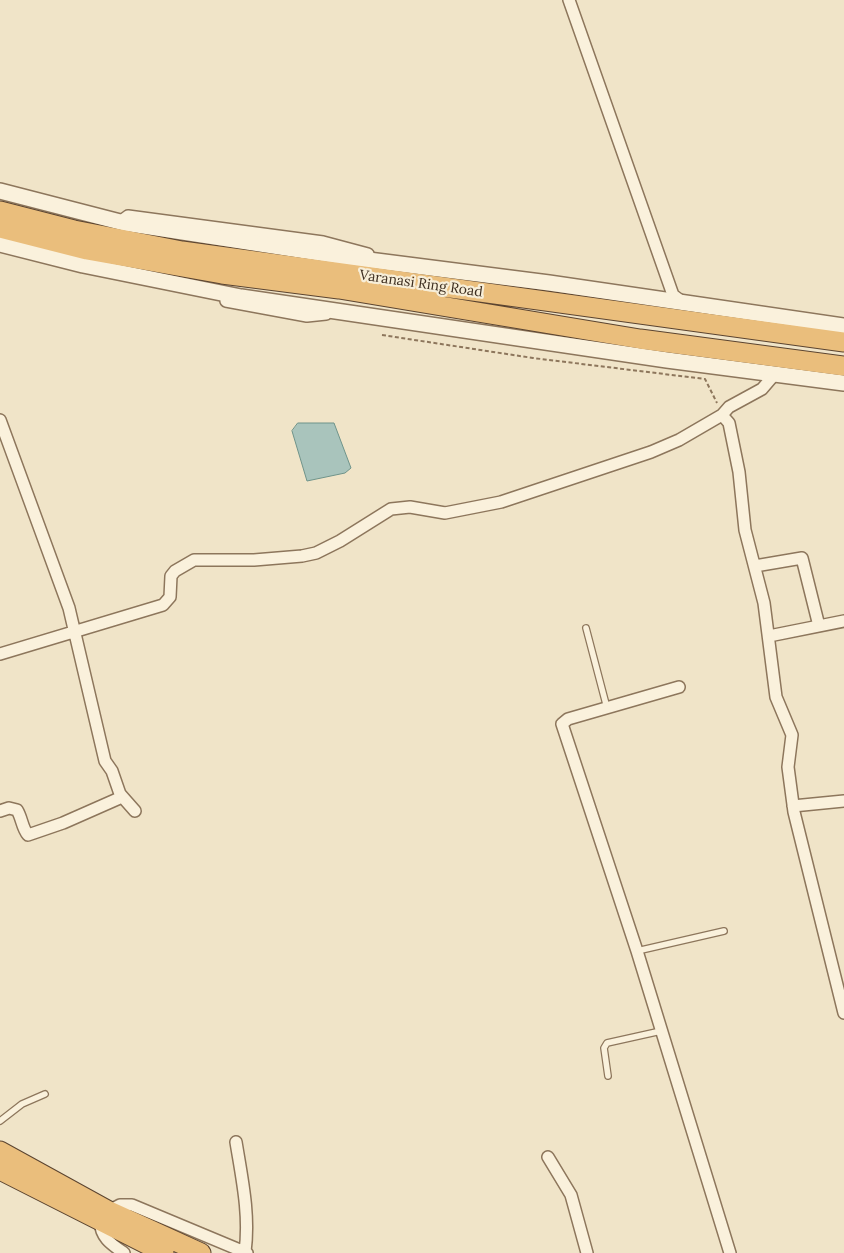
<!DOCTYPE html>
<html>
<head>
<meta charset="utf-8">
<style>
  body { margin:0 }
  canvas { display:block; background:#f0e4c8 }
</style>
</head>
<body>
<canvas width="844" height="1253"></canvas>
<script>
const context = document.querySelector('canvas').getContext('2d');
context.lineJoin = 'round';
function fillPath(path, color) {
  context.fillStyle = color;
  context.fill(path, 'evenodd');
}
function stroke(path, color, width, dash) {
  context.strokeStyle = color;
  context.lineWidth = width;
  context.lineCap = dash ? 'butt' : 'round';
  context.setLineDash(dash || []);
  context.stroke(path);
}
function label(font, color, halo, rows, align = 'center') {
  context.font = font + ' Lora,serif';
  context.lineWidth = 4.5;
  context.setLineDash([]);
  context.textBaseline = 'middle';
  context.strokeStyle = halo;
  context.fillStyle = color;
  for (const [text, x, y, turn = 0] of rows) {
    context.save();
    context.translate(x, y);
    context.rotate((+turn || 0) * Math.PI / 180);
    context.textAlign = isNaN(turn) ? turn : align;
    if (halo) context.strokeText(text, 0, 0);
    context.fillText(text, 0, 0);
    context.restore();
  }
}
const water = new Path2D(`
  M298,423H334L351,468L345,473L307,481L292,431Z`);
fillPath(water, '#a9c4bc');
stroke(water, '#6f938a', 1);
const service = new Path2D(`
  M586,628L607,708
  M637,951L724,931
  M608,1076L604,1048L607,1043L661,1031
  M0,1121L22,1104L45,1094`);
const minor = new Path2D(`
  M569,0L673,295L681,301
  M120,222L128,216L323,242L368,254
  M226,301L307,316L326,314
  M722,415L729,407L762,389L774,375
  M0,420L69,608L105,761L112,771L120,794L135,811
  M755,566L802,558L819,626
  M769,636L844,621
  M0,654L163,605L170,597L171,576L175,571L194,560H254L302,556L316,553L340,541L391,509L410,507L445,513L501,502L651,452L679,440L722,415L729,423L739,472L745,530L764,603L776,697L792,735L788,767L794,812L844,1013
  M679,687L568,719L562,724L637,951L730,1253
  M793,806L844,801
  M0,811L9,808L17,810C22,818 22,828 28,835L63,823L122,797
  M236,1142C242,1179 250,1215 245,1252
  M548,1157L571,1195L587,1253
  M109,1211L120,1205H132L247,1253
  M100,1221C101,1238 111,1244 124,1253`);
const tertiary = new Path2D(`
  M0,191L124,223L345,257L549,283L844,326
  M0,244L83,265L241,297L667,360L844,383`);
const trunk = new Path2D(`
  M0,211L74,230L182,251L844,342
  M0,228L87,250L222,274L339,289L640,339L844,366
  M0,1151L109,1211L201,1253
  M0,1170L164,1253`);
stroke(service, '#8d765c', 8);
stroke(minor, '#8d765c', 14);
stroke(tertiary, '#8d765c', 18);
stroke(trunk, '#5b4430', 21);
stroke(new Path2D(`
  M382,335L533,358L705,379L717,403`), '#8d765c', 2, [4, 2.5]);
stroke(service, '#faf1dc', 5.5);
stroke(minor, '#faf1dc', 11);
stroke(tertiary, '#faf1dc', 15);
stroke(trunk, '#eabe7c', 19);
label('14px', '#3d2e20', '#f7eed8', [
  ["Varanasi Ring Road",421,284,8]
]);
</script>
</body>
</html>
